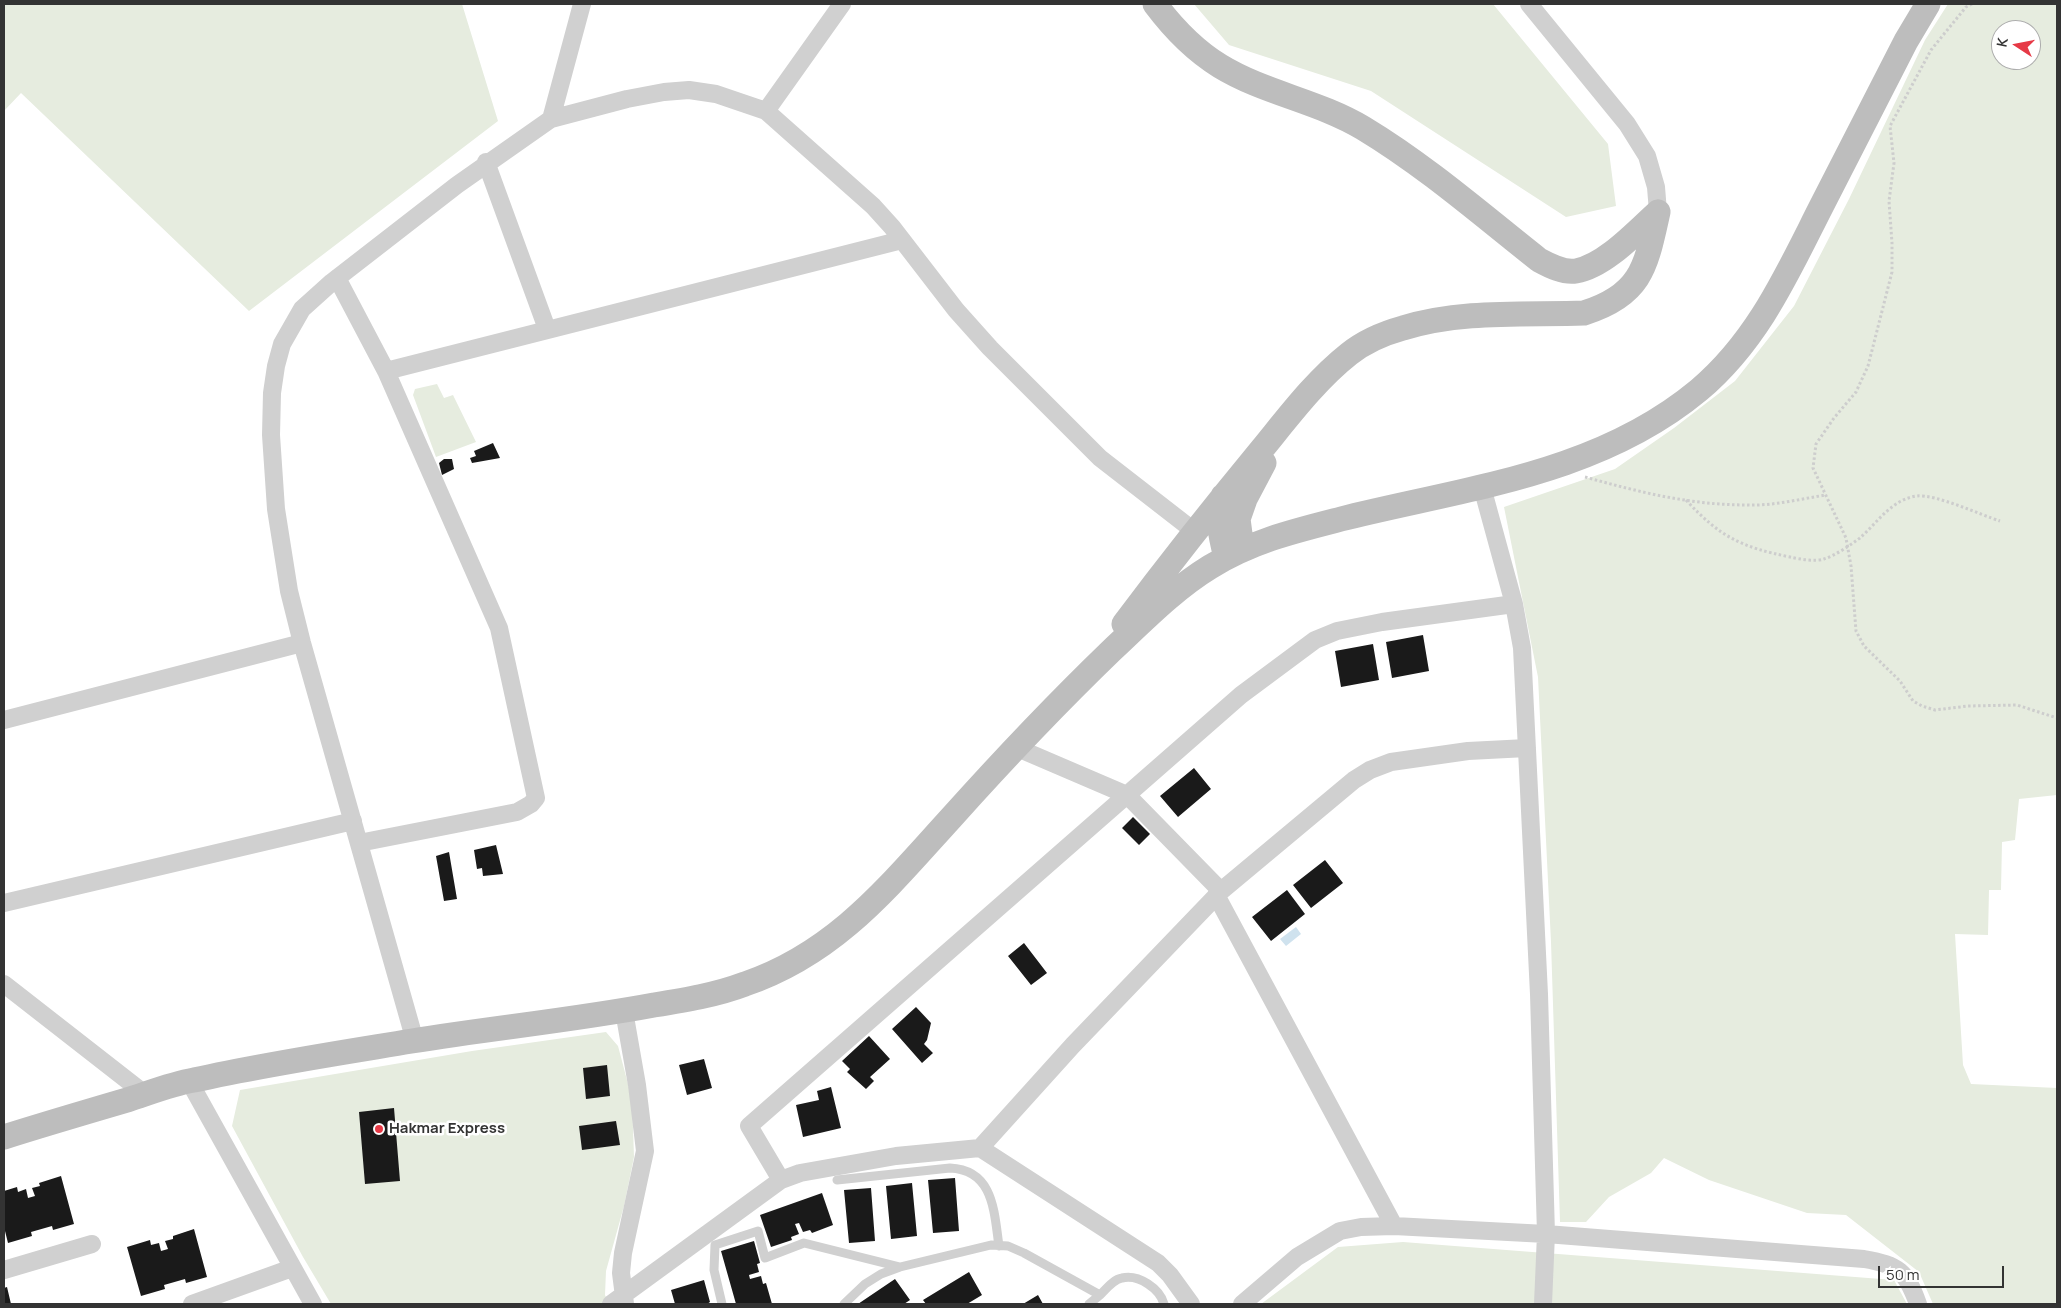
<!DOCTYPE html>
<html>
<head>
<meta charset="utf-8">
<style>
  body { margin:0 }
  #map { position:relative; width:2061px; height:1308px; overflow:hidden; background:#fff; font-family:Manrope,sans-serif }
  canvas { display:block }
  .frame { position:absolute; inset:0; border:5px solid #333; pointer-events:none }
  .north { position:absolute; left:1991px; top:20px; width:50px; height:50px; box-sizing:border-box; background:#fff; border:1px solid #adadad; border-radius:50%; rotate:281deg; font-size:14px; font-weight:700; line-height:20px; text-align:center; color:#333 }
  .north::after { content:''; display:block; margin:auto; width:18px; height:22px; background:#e63946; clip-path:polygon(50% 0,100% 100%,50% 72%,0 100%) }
  .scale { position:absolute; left:1878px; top:1266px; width:126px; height:22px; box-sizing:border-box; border:2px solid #333; border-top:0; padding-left:6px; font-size:15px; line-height:18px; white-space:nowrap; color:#333; -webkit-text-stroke:4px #fff; paint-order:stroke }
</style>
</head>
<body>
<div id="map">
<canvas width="2061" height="1308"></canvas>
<div class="frame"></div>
<div class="north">K</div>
<div class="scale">50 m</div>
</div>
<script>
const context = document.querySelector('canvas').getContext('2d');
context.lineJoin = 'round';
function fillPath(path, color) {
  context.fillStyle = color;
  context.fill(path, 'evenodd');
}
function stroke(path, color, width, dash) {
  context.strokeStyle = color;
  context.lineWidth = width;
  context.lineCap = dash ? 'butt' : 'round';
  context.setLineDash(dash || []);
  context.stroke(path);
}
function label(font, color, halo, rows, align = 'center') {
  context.font = font + ' Manrope,sans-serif';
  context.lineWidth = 5;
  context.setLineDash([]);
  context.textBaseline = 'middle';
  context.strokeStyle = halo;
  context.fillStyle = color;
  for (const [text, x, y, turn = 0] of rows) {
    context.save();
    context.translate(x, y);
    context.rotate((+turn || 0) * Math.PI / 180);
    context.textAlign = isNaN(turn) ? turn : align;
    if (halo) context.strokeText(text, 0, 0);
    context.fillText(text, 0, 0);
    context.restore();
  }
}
fillPath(new Path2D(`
  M4,4H462L498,121L249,311L21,93L4,111Z
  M1194,4H1493L1608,144L1616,206L1566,217L1371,91L1229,45Z
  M1948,4H2057V795L2019,799L2015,840L2002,842L2001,890H1989L1988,935L1955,934L1963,1065L1971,1084L2057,1088V1304H1933L1919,1272L1846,1215L1807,1213L1709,1180L1664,1158L1651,1173L1609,1197L1586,1222H1560L1551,942L1538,677L1504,507L1615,469L1674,428L1735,381L1794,306L1849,199L1925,40ZM2001,30H2031V60H2001Z
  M437,384L444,398L453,395L476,442L436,457L413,395L415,389Z
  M606,1032L618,1046L632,1099L634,1157L624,1206L606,1271L605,1295L609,1304H331L303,1257L232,1126L240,1090L472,1051Z
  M1403,1242L1894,1280L1907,1304H1261L1338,1247Z`), '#e6ecdf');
fillPath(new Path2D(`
  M1296,927L1301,934L1286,946L1280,939Z`), '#cfe2ee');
fillPath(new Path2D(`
  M493,443L500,458L472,463L470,458L476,456L474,451Z
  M444,459H452L454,469L442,475L439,463Z
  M1423,635L1429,671L1392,678L1386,642Z
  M1373,644L1379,680L1341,687L1335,651Z
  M1194,768L1211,789L1178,817L1160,796Z
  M1133,817L1150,834L1139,845L1122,828Z
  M496,845L503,874L483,876L482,868L477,869L474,850Z
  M449,852L457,899L444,901L436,856Z
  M1325,860L1343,883L1311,908L1293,885Z
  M1287,890L1305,914L1271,941L1252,917Z
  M1024,943L1047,973L1031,985L1008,956Z
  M916,1007L931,1023L927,1040L924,1044L933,1053L922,1063L892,1029Z
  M869,1036L890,1059L870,1077L874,1081L866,1089L847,1072L850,1069L842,1061Z
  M704,1059L712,1088L687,1095L679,1065Z
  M607,1065L610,1096L586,1099L583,1068Z
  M831,1087L841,1128L803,1137L796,1105L819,1100L817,1091Z
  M394,1108L400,1181L365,1184L359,1112Z
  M616,1121L620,1145L582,1150L579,1126Z
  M61,1176L74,1224L53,1230L52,1226L31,1232L32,1236L8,1243L4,1227V1191L17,1187L18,1192L26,1189L28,1198L35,1196L32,1188L40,1186L39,1183Z
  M955,1178L959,1231L933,1233L928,1180Z
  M912,1183L917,1236L891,1239L886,1186Z
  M871,1188L875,1241L849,1243L844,1190Z
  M822,1193L833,1225L812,1233L810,1230L803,1232L799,1223L795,1224L799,1234L791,1237L792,1240L771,1247L760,1215Z
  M194,1229L207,1277L186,1283L185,1279L164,1285L165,1289L141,1296L127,1247L150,1240L151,1245L159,1243L161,1251L168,1249L165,1241L173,1239V1236Z
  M754,1241L760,1263L757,1264L759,1272L749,1275L750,1279L761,1276L763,1284L766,1283L772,1304H736L721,1251Z
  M969,1272L982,1295L967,1304H926L923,1300Z
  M895,1279L910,1300L904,1304H858Z
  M704,1280L710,1302L707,1304H675L671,1290Z
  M7,1287L11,1304H4V1288Z
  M1038,1295L1043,1304H1023Z`), '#1a1a1a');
stroke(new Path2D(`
  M1972,4L1966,7L1931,50L1890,126L1894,163L1889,201L1892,243V272L1868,366L1856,392L1834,418L1816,444L1813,468L1846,538L1851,566L1856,631L1864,646L1900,681L1913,701L1922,706L1935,710L1968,706L2017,705L2057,718
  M1585,477C1639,492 1690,505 1747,505C1773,506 1800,499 1826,495
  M1686,500C1720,537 1741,547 1790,557C1799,559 1815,562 1824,559C1836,555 1849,546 1860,538C1877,523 1892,499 1917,496C1936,494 1981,515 2000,521`), '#cdcdcd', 3, [2.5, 2.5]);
stroke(new Path2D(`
  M837,1180L950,1168C994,1170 994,1212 999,1246
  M1100,1295C1106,1289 1114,1279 1122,1278C1139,1274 1160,1289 1164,1304
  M722,1304L714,1270L715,1245L758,1231L765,1258L804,1243L900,1267
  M844,1304L865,1284L881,1274L900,1267L991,1245L1008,1246L1024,1253L1100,1295L1089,1304`), '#d0d0d0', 9);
stroke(new Path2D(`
  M1529,4L1627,124L1647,156L1656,187L1658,212
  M766,111L842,4
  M551,119L582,4
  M486,162L547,329
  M337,278L386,371L499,628L536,798L531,804L517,812L359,843
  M386,371L902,240
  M4,720L302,643
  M1015,747L1127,795L1221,891
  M1216,895L1394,1226
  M4,903L353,821
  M4,984L145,1094
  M624,1011L637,1085L645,1151L623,1253L621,1273L625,1304
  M415,1041L302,643L289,591L276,509L271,435L272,393L276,366L282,344L302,309L332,282L457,185L551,119L627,99L664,92L689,90L716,94L766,111L873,206L892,227L956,310L990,348L1100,458L1194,531
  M189,1081L313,1304
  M980,1148L1073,1045L1221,891L1354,780L1370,770L1391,762L1468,751L1527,748
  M781,1180L749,1126L1241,695L1315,640L1337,631L1382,622L1514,604
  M4,1270L92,1244
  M192,1304L292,1268
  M611,1304L781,1180L800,1173L896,1156L980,1148L1158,1263L1170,1275L1191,1304
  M1242,1304L1297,1257L1340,1231L1361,1227L1394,1226L1546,1234L1539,994L1522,648L1514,604L1482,487
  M1543,1304L1546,1234L1864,1259C1899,1265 1906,1271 1918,1304`), '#d0d0d0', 18);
stroke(new Path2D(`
  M1155,4C1173,28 1194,50 1220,66C1264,93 1318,101 1363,128C1426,166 1482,215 1539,260C1550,266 1564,273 1576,271C1605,266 1637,231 1658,212
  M1223,496C1218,522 1219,531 1226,557
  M1242,549L1238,519L1245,499L1264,463
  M1124,624C1169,564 1215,506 1262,449C1289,416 1316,380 1349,354C1364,342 1385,333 1403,328C1461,310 1524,315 1584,313C1642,295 1646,266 1658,212
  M4,1137C45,1124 86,1112 127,1100C149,1093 171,1084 194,1080C266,1064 339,1053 412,1041C492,1028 574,1020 654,1005C685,1000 716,995 745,984C836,953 888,887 951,818C1003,760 1056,704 1112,650C1143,621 1174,589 1210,567C1252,541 1294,531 1341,519C1464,488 1597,475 1699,390C1758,340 1787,274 1821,207C1849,152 1878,96 1906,41L1928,4`), '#bdbdbd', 25);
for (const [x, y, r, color] of [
  [379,1129,5,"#e63946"]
]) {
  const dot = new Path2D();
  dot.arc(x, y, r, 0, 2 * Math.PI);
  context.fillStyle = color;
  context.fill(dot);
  stroke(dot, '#fff', 2);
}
label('bold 15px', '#333', '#fff', [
  ["Hakmar Express",389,1129]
], 'left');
</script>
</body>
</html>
